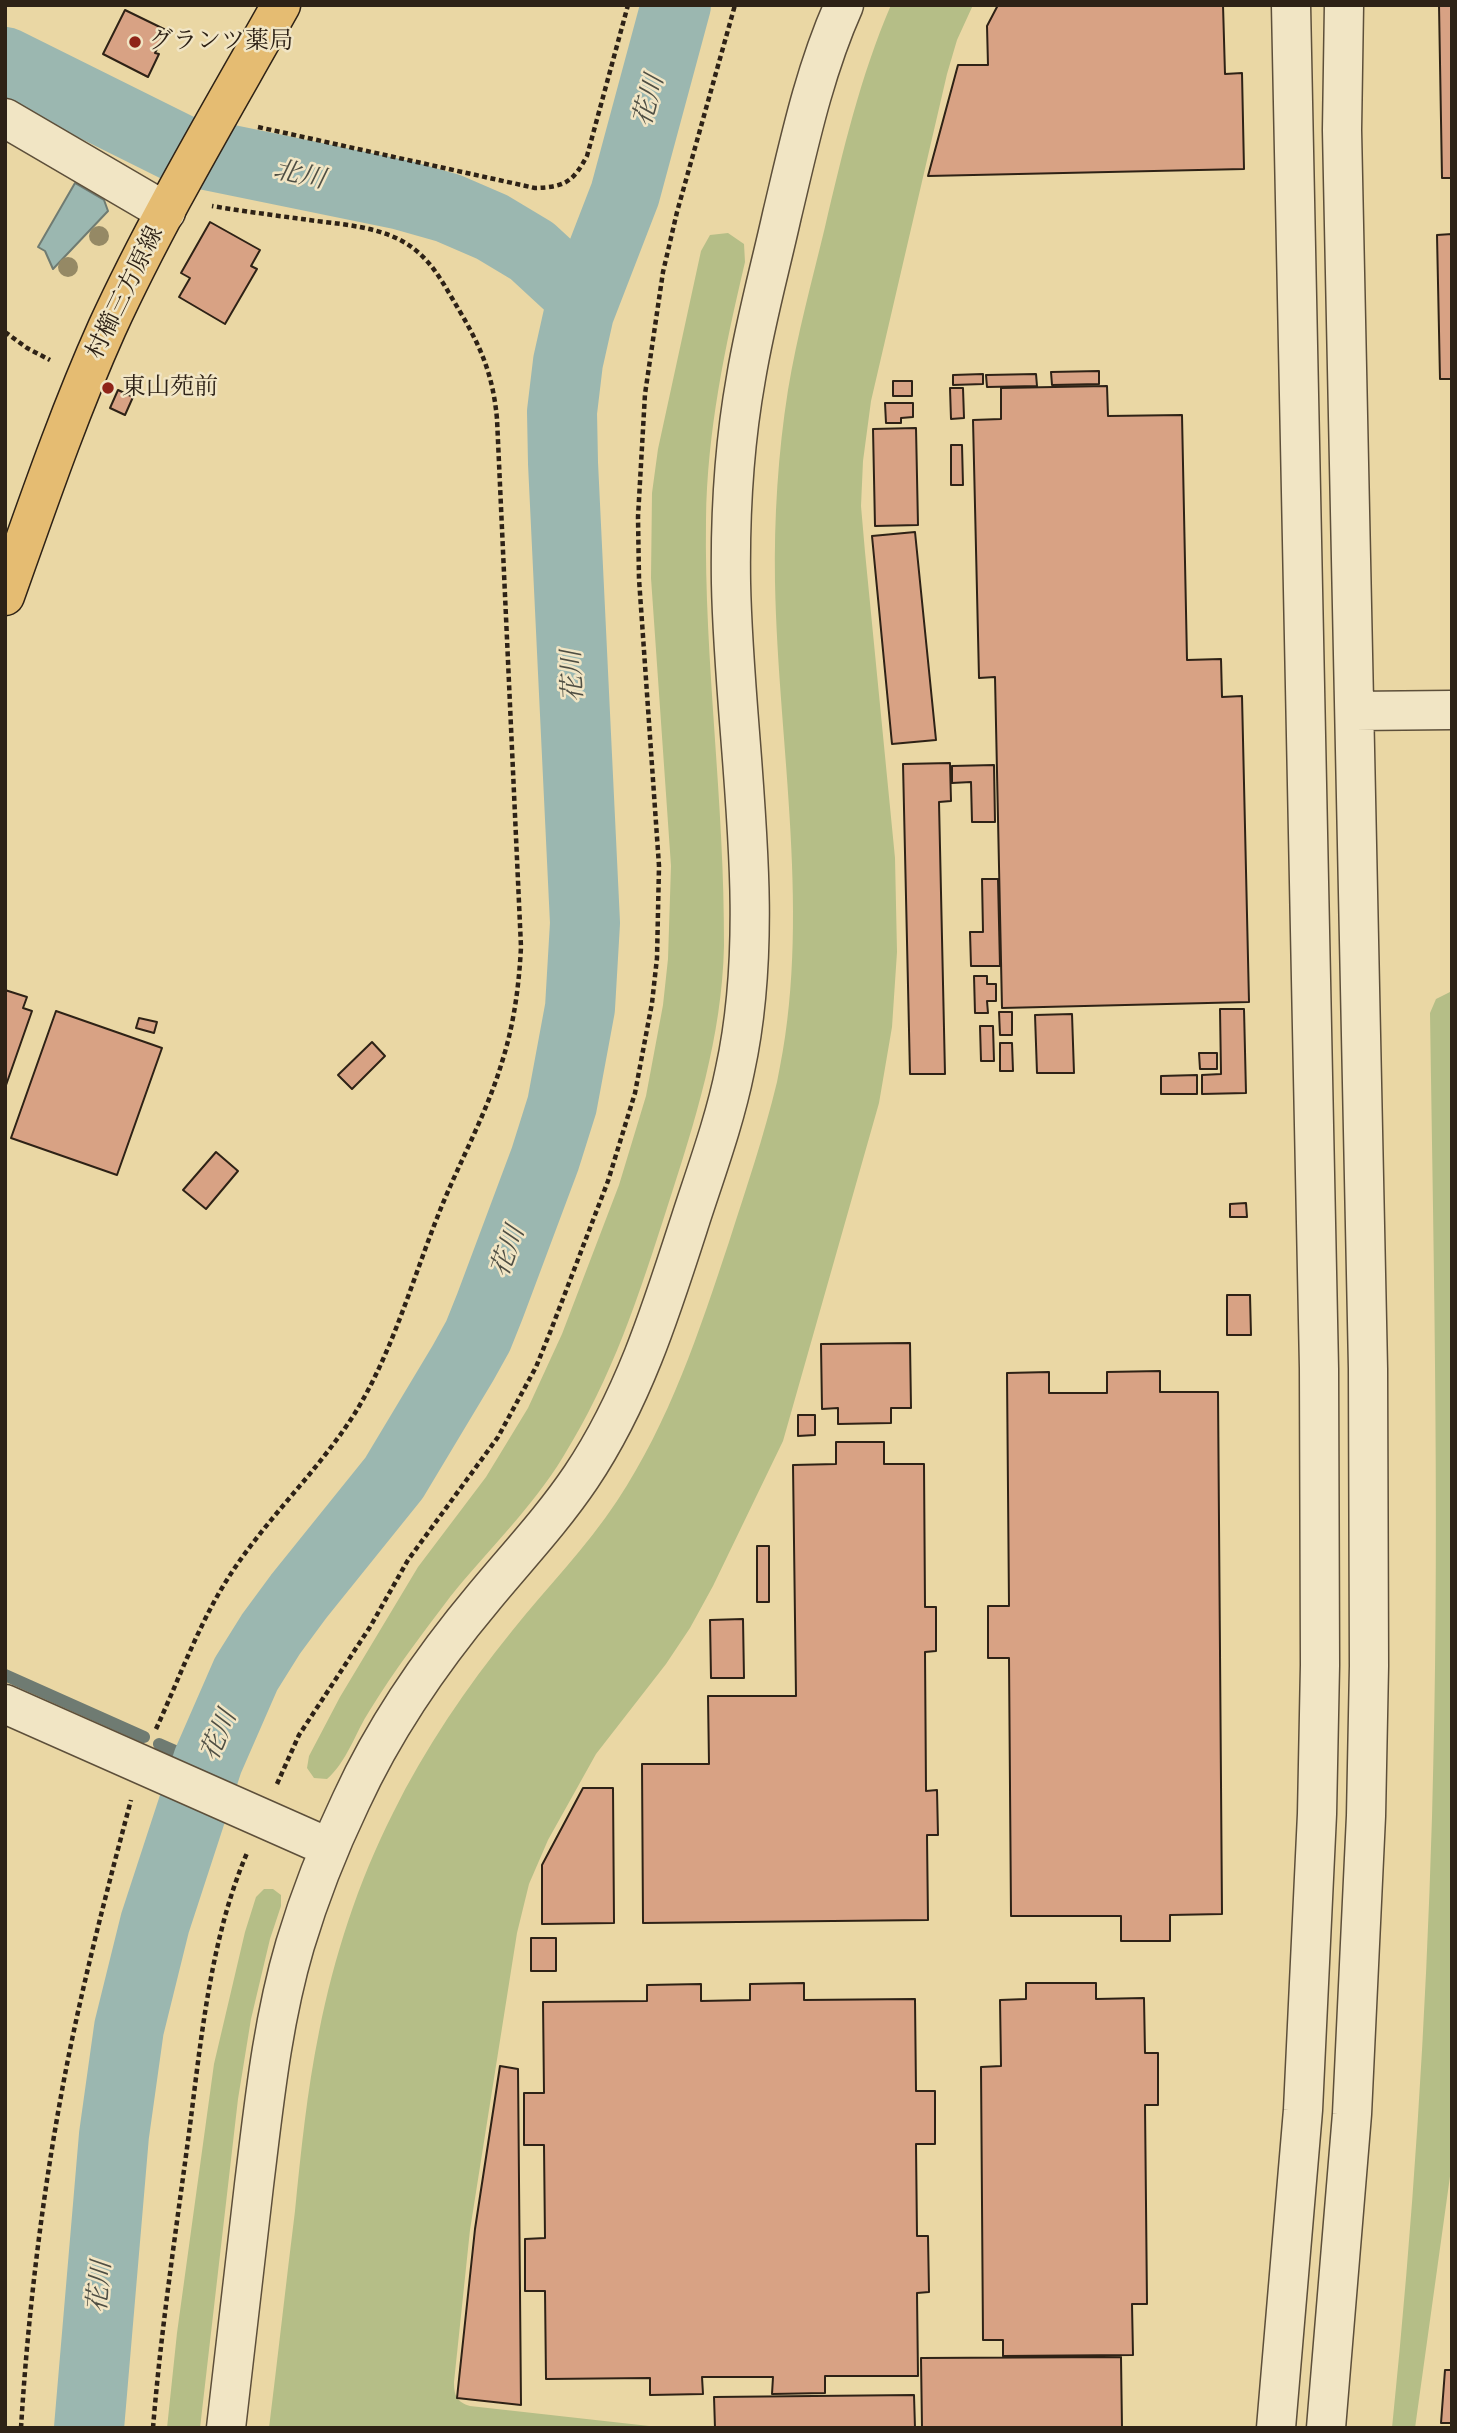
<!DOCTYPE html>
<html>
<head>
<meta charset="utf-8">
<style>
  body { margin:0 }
  #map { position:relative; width:1457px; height:2433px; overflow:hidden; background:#ead7a4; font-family:Alegreya,serif }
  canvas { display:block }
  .frame { position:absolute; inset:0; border:7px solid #2e2216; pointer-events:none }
</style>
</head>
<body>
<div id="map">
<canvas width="1457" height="2433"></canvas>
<div class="frame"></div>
</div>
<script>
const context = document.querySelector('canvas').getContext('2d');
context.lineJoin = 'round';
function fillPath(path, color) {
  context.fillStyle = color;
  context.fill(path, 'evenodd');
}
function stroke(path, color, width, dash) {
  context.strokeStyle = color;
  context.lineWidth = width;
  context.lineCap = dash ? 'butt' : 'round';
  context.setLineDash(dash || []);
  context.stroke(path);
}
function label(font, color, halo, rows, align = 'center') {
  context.font = font + ' Alegreya,"Noto Serif JP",serif';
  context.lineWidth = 5;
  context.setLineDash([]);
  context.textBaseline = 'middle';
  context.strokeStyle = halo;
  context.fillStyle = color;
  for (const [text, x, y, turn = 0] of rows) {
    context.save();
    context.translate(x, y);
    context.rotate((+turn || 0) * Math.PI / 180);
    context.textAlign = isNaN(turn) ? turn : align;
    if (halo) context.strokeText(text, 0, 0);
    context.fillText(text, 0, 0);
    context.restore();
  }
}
fillPath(new Path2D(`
  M891,5H973L957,40L947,74L871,401L863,461L861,506L865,552L895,858L897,952L892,1027L879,1103L783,1441L713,1586L690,1628L666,1664L596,1754L548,1840L529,1884L517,1933L470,2230L454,2382C454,2396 457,2402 470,2406L667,2428H269C278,2355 286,2283 295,2211C301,2151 307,2091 319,2032C334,1957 358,1882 393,1813C425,1748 466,1688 512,1631C547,1587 586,1548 617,1501C670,1421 699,1332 729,1242C746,1189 764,1136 777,1082C813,920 778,746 775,582C774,518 778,453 788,390C797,335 812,281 825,227C843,151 860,77 891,5Z
  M728,233L744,244L745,262C725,347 707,432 706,520C704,662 725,804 724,946C722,1037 695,1122 667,1208C638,1298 613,1376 563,1457C532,1508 488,1550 450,1597C422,1634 394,1671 370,1710C355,1733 347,1762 327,1779L314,1778L307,1768L309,1756L340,1697L418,1567L486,1477L528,1408L562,1334L619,1185L646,1096L663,1005L668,959L671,866L651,578L652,493L658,449L701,251L710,235Z
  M1450,992L1452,993V2162L1415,2428H1392C1413,2225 1426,2021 1432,1817C1440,1549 1434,1281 1430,1013L1436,999Z
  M264,1889H273L281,1895V1906L270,1939L251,2019L238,2099L200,2428H167L177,2333L214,2064L245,1932L256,1897Z`), '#b5be87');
const water = new Path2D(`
  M75,183L104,200L108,211L53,269L45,251L38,247Z`);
fillPath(water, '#9bb7b0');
stroke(water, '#6f7b72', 2);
stroke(new Path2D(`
  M5,1675L144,1737
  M159,1744L207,1765`), '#6f7b72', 12);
stroke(new Path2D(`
  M5,62L182,150L402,195L448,208L492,227L532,251L584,299
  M89,2428L114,2135L129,2028L155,1923L208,1761L246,1674L271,1634L299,1596L394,1478L463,1363L478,1336L490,1306L545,1159L562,1105L580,1008L585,923L563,463L562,412L568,362L579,313L625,194L676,5`), '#9bb7b0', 70);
const building = new Path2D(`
  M998,5H1223L1225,74L1242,73L1244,169L928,176L958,65H988L987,26Z
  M1439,5H1452V178H1442Z
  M125,10L166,30L155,53L159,54L148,77L103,54Z
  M210,222L260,250L251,266L257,269L225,324L179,297L190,278L181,273Z
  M1452,234V379H1440L1437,235Z
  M1099,371V384L1052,385L1051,372Z
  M983,374V384L953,385V375Z
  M1036,374L1037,386L987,387L986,375Z
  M893,381H912V396H893Z
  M1107,386L1108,416L1182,415L1187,660L1221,659L1222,697L1242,696L1249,1002L1002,1008L995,677L979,678L973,420L1001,419V388Z
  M950,388H963L964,418L951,419Z
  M118,390L133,397L125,415L110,408Z
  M885,403H913V417L901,418V423H886Z
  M916,428L918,525L875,526L873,429Z
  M951,445H962L963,485H951Z
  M915,532L936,740L892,744L872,536Z
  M950,763L951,801L939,802L945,1074H910L903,764Z
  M994,765L995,822H972L971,782L952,783V766Z
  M982,879H998L1000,966H971L970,932H983Z
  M974,976H987V984H996V1001H987L988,1013H975Z
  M5,990L27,997L23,1008L32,1011L5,1088Z
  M1220,1009H1244L1246,1093L1202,1094V1075L1221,1074Z
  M56,1011L162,1048L117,1175L11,1138Z
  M999,1012H1012V1035H1000Z
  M1072,1014L1074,1073H1037L1035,1015Z
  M139,1018L157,1022L154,1033L136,1028Z
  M980,1026H993L994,1061H981Z
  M372,1042L385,1056L352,1089L338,1075Z
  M1000,1043H1012L1013,1071H1000Z
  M1199,1053H1217V1069H1200Z
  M1197,1075V1094H1161V1076Z
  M216,1152L238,1171L206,1209L183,1190Z
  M1246,1203L1247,1217H1230V1204Z
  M1227,1295H1250L1251,1335H1227Z
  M910,1343L911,1408H891V1423L838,1424V1408L822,1409L821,1344Z
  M1160,1371V1392H1218L1222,1914L1170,1915V1941H1121V1916H1011L1009,1658H988V1606H1009L1007,1373L1049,1372V1393H1107V1372Z
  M798,1415H815V1435L798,1436Z
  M836,1442H884V1464H924L925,1607H936V1651L925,1652L926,1791L937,1790L938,1835H927L928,1920L643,1923L642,1764H709L708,1696H796L793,1465L836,1464Z
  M757,1546H769V1602H757Z
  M743,1619L744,1678H711L710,1620Z
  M583,1788H613L614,1923L542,1924V1865Z
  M531,1938H556V1971H531Z
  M804,1983V2000L915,1999L916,2091H935V2144H916L917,2236H928L929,2292L917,2293L918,2376H825V2393L772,2394L773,2377H702L703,2394L650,2395V2378L546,2379L545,2291H525V2239L545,2238L544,2145H524V2093H544L543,2002L647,2001V1985L701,1984V2001L750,2000V1984Z
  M1026,1983H1096V1999L1144,1998L1145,2053H1158V2105H1145L1147,2304H1132L1133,2355L1003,2356V2340H983L981,2067L1001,2066L1000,2000L1026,1999Z
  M500,2066L518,2069L521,2405L457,2398L475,2229Z
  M1121,2357L1122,2428H922L921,2358Z
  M1445,2370H1452V2423H1441Z
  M914,2395L915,2428H715L714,2397Z`);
fillPath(building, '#d8a284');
stroke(building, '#2e2216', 2);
const minor = new Path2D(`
  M5,118L166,212
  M1355,711L1452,710
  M5,1704L330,1848
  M226,2428C235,2347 245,2266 254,2185C264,2104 272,2023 295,1945C310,1895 329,1847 351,1801C385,1727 432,1659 484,1597C517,1557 552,1520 581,1477C634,1398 662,1308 691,1218C707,1169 725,1120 735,1070C769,914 734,741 731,583C730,515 734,445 746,378C755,323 770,269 782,215C799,144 814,72 844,5
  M1276,2428L1303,2110L1317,1814L1320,1665L1319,1368L1291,5
  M1326,2428L1352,2114L1366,1816L1369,1666L1368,1368L1342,130L1344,5`);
const major = new Path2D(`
  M5,596C37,506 68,415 107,328C158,217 221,112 281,5`);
stroke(minor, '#5d4f3a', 41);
stroke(major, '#2e2216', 41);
stroke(new Path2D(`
  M258,127L535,188C565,187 573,182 587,156L628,5
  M5,332L27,348L50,360
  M156,1729C180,1677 200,1620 232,1572C269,1516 319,1470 355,1413C392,1353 411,1284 437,1218C457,1166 486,1116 502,1062C514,1024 519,986 521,947L497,419C493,375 481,347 459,310C447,290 436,268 419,253C388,225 341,225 302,219C272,215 242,211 212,206
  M277,1784L299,1735L370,1627L408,1560L498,1437L536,1367L551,1330L608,1181L635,1093L652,1003L657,958L659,866L639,579L638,517L645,394L663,272L677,212L735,5
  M21,2428C28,2313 42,2198 63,2085C81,1989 106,1894 131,1800
  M153,2428C161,2329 176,2231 189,2133C201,2041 210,1939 247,1853`), '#2e2216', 4.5, [5, 3.5]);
stroke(minor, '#f1e5c4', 38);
stroke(major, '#e5bc72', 38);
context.fillStyle = '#958965';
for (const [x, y] of [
  [99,236],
  [68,267]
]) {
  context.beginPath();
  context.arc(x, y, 10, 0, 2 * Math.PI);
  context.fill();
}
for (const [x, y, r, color] of [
  [135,42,7,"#8f2418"],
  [108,388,7,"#8f2418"]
]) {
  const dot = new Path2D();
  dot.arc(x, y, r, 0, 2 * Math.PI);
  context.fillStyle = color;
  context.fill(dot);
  stroke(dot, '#f1e5c4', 2.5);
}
label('24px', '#2e2216', '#f1e5c4', [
  ["グランツ薬局",149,42],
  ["東山苑前",122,388]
], 'left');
label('24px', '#2e2216', '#f1e5c4', [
  ["村櫛三方原線",126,293,-64]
]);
label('italic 26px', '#4f4f44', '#f1e5c4', [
  ["花川",650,101,-75],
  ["北川",299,176,12],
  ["花川",574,676,-93],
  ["花川",509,1252,-70],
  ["花川",220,1736,-67],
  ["花川",101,2287,-85]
]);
</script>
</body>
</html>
